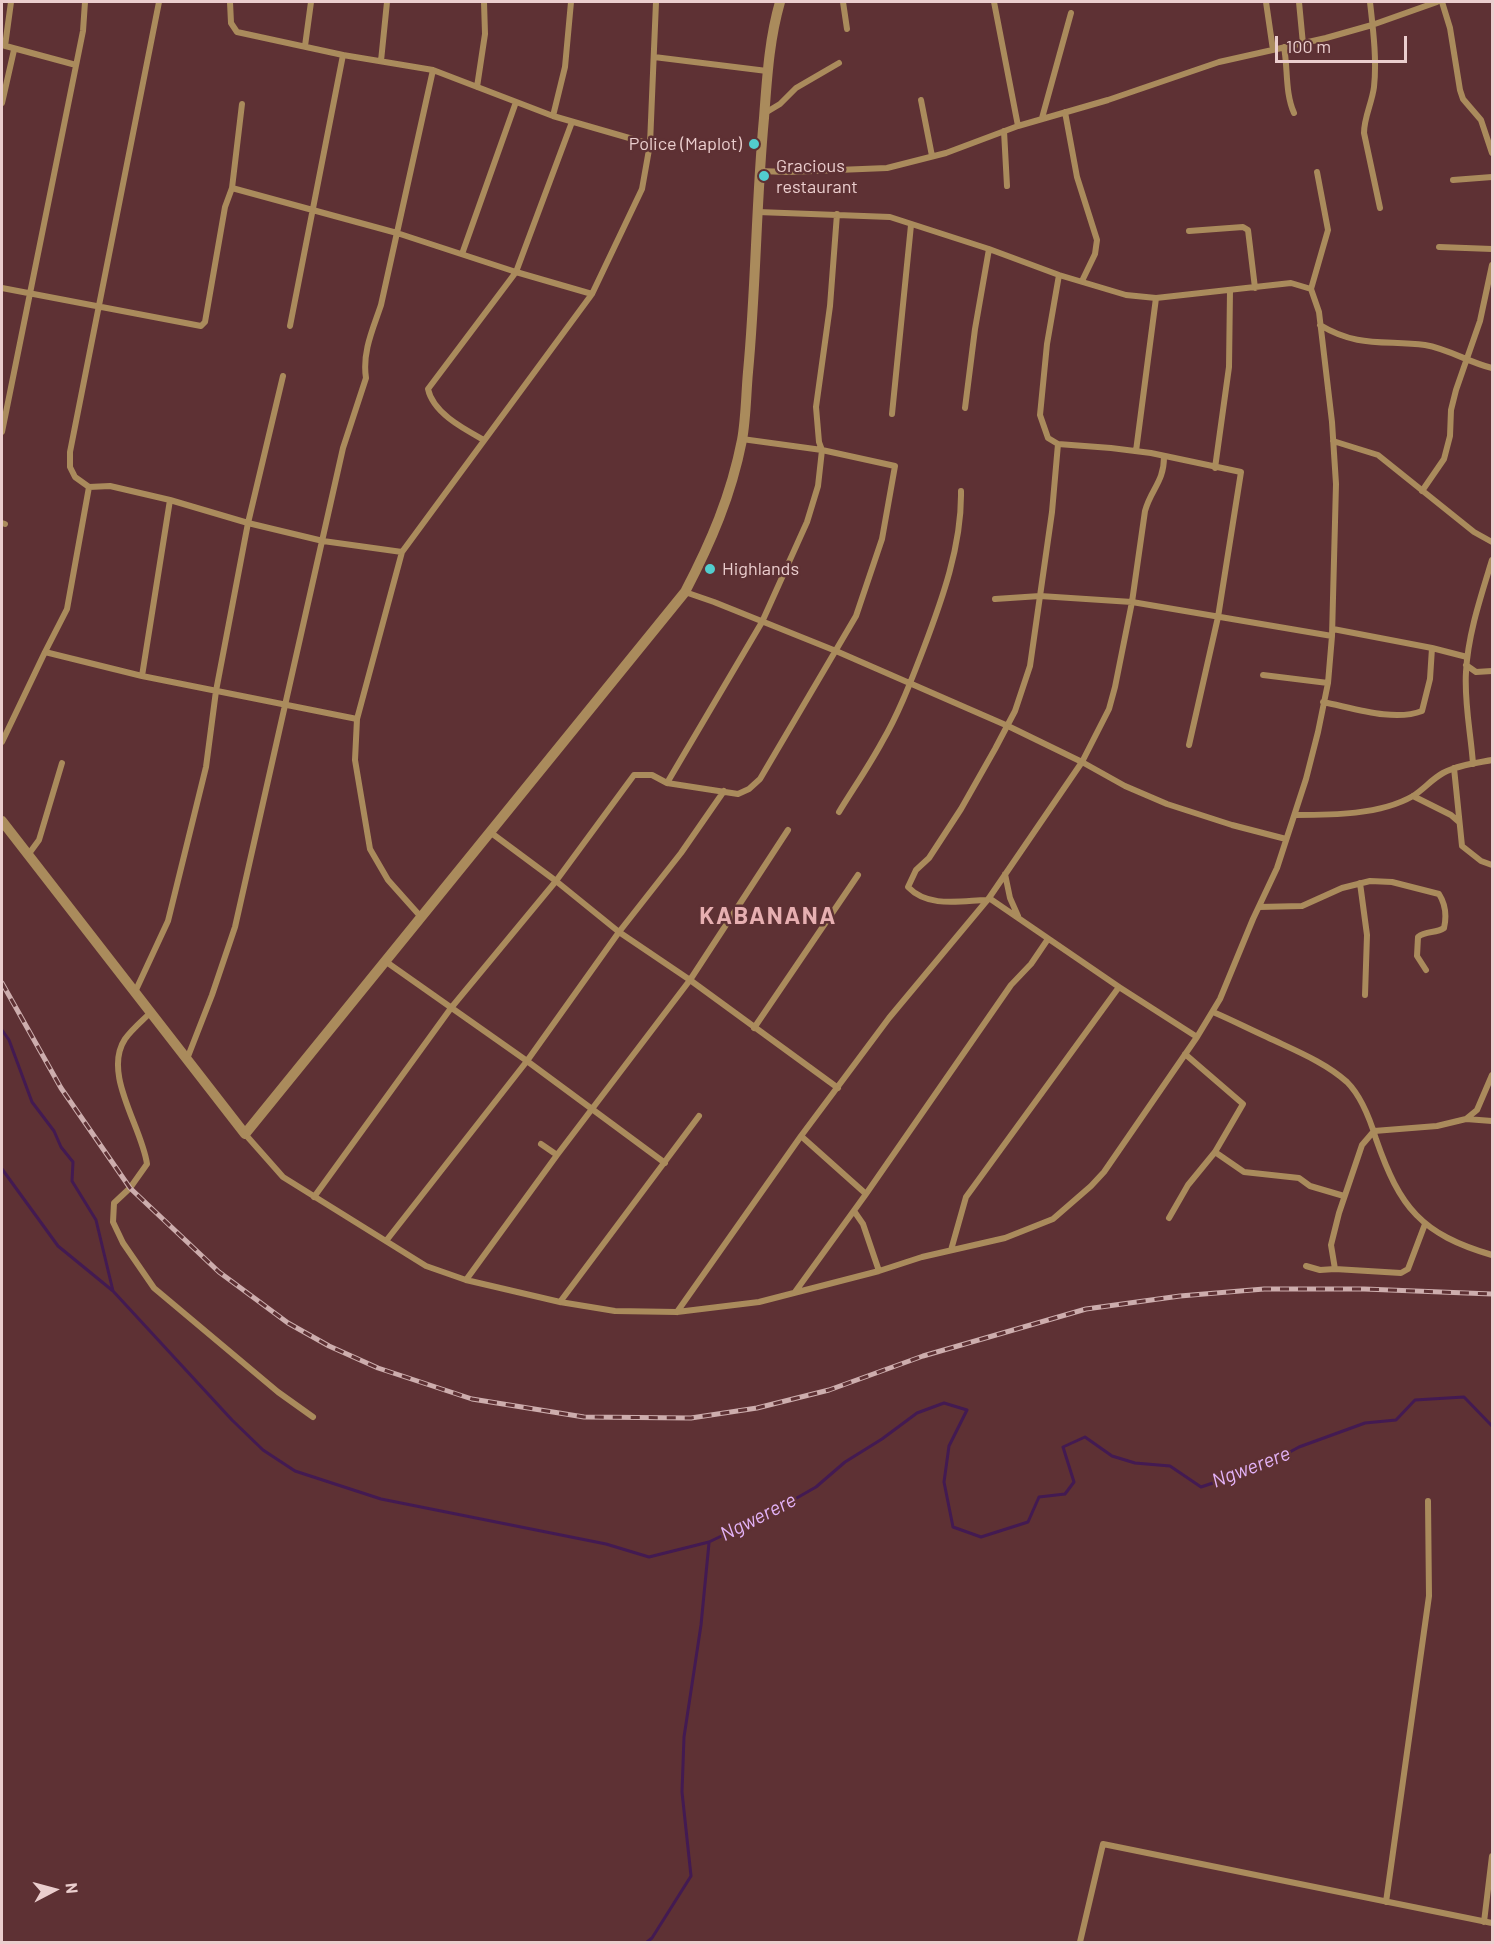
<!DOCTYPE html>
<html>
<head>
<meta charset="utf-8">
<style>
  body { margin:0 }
  #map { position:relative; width:1494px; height:1944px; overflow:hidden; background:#5e3134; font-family:Barlow,sans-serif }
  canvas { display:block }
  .frame { position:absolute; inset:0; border:3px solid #ebcece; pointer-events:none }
  .north { position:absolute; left:24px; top:1860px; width:60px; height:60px; -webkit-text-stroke:4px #5e3134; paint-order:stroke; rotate:84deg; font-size:16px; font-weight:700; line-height:24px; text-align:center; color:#ebcece }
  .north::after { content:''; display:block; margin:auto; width:21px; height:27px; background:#ebcece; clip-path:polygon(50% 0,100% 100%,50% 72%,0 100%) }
  .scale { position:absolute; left:1275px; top:36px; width:132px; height:27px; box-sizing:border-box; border:3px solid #ebcece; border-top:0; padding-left:8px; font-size:18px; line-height:21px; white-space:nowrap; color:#ebcece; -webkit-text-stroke:4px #5e3134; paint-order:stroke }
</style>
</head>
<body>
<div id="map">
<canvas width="1494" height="1944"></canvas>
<div class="frame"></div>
<div class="north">N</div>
<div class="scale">100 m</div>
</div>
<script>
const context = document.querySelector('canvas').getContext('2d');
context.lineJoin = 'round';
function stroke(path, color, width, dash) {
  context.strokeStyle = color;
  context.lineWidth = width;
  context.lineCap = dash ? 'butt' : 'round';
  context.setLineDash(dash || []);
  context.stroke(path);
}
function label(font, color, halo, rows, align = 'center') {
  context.font = font + ' Barlow,sans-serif';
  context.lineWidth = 5;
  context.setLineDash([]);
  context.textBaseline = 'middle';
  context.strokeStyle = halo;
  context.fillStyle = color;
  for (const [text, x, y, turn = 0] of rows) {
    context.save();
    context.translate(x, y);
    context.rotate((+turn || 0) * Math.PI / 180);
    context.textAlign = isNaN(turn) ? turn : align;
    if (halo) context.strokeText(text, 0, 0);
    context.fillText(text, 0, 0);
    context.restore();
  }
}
stroke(new Path2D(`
  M2,1030L9,1040L32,1102L54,1131L61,1147L73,1162L72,1181L96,1220L113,1291
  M2,1169L58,1246L113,1291L232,1420L263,1450L295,1471L381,1499L606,1544L649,1557L709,1542L781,1507L816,1487L845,1462L882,1439L917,1413L944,1403L967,1410L949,1446L944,1482L953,1527L981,1537L1028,1522L1039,1497L1065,1494L1074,1482L1063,1447L1085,1437L1112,1456L1135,1463L1170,1466L1201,1487L1264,1466L1299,1447L1365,1423L1396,1420L1415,1400L1464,1397L1492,1426
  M647,1942L652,1938L691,1876L682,1792L684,1737L701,1625L709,1543`), '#431a52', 3);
stroke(new Path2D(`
  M159,2L70,452V467L75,477L89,487L110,486L170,500L248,523L323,541L402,552
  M230,2L231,23L237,32L343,55
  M843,2L847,29
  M994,2L1018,126
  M1266,2L1273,50
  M1299,2L1303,44
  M1370,2C1373,29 1377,59 1374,87C1372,103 1364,117 1364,133L1380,208
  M1442,2L1450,28L1460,90L1463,99L1481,120L1492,153
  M2,45L76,65
  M5,46L11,2
  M305,46L311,2
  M1284,47C1288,69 1285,93 1294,113
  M654,57L767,71
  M381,61L387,2
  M477,87L485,34L484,2
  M921,100L932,156
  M2,103L14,50
  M242,104L232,188L397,233L516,272L592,294
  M1065,112L1077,177L1097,240L1095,254L1082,281
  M765,113L780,104L796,88L839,63
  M553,116L565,67L571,2
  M1042,118L1071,13
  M1004,131L1007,186
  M759,171L788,172L887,168L946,153L1018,126L1108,100L1219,62L1326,38L1372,25L1437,2
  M1453,180L1492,177
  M1189,231L1243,227L1248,230L1255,288
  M1439,247L1492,249
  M462,254L516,102
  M2,288L201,326L205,322L225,207L232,188
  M1311,289L1328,230L1317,172
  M1320,325C1358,348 1385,340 1425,345C1449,349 1470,363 1492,368
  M290,326L343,55L433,70L553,116L650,144
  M965,408L975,329L989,249
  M892,414L911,225
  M2,432L83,31L85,2
  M484,440C464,429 433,413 428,389L516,272L572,122
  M1333,441L1378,455L1474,532L1492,542
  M1058,444L1111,448L1151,453L1241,472L1218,617L1189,745
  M1136,451L1156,298
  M1215,468L1229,367L1230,291
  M1422,491L1444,459L1450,436L1451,410L1456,390L1480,321L1492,265
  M2,523L5,524
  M685,592L714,602L836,651L1008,726L1082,762L1125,786L1167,804L1232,825L1286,839
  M995,599L1040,596L1132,602L1332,636
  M1333,629L1432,648L1467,657
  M45,652L67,609L89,487
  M1466,665L1476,672L1492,671
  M1263,675L1328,683
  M142,676L170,500
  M1323,702C1353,708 1394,722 1422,711L1430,679L1432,648
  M2,742L45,652L142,676L357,719
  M1473,764C1471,734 1464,703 1466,672C1468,634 1481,596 1492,560
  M1454,768L1462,846L1481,861L1492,865
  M667,783L762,622L807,522L818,486L822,450L819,442L816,407L830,306L837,214
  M1413,796L1451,815L1459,822
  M839,812C853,789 869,766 882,742C899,713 911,681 923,650C942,600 962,545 961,491
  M1295,815C1332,815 1380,815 1413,796C1424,789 1432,779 1443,773C1458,765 1476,763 1492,760
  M490,832L556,881L619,932L690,980L838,1088
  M28,855L39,840L62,763
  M1005,874L1010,898L1018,916
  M1360,883L1367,935L1365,995
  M989,898L1119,987L1197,1037
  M986,900C960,901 928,908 908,887L916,870L929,858L961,809L995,749L1015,711L1030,666L1052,512L1058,444L1048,438L1040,415L1047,344L1059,275
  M1259,907L1302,906L1342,888L1370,881L1392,882L1439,894C1446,905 1447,915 1444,928C1436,934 1426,930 1418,937L1417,956L1426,970
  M421,917L388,880L370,849L355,760L357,719L402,552L592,294L642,189L650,144L656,2
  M385,961L527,1061L665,1163
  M135,992L168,921L206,767L216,691L248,523L283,376
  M151,1012C142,1021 132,1029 125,1039C102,1074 142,1127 147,1164L130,1188L114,1203L113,1222L123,1243L154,1288L278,1392L313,1417
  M1213,1012C1232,1020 1249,1029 1267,1037C1294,1050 1325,1062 1347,1082C1362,1097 1370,1119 1376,1139C1400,1208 1421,1234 1492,1255
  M754,1028L858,875
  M187,1059L212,995L235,927L343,448L366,378C362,352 373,329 381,305L433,70
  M1466,1119L1477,1110L1492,1075
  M245,1134L283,1177L426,1266L466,1280L560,1302L615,1311L677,1312L759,1302L879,1271L922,1257L1005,1238L1053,1219L1091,1186L1104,1172L1197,1037L1220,999L1253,919L1277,868L1306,779L1318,732L1328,683L1332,636L1336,484L1332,422L1319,312L1311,289L1291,283L1156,298L1126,295L1059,275L989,249L890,217L758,212
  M801,1136L866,1194
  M1215,1152L1244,1172L1299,1178L1310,1186L1344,1196
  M557,1155L690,980L788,830
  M314,1197L451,1008L556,881L634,775H652L667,783L738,794L749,789L760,779L856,616L882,539L895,466L822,450L742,439
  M854,1211L863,1224L879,1271
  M1169,1218L1188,1185L1215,1152L1243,1104L1185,1054
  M386,1241L527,1061L619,932L681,853L724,791
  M951,1250L966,1197L1119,987
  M1306,1266L1320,1270L1335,1269L1401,1273L1408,1269L1425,1224
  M1335,1269L1331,1245L1339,1213L1362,1145L1374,1131L1437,1126L1466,1119L1492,1121
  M466,1280L557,1155L541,1144
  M795,1292L866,1194L1011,985L1031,964L1048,939
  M560,1302L699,1116
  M677,1312L801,1136L889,1018L989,898L1082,762L1109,709L1115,687L1132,602L1145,511C1151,489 1164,482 1164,457
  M1386,1902L1429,1596L1428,1501
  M1484,1922L1492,1856
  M1080,1942L1103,1844L1492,1923`), '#aa8b5c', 6);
stroke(new Path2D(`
  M2,821L245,1134L685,592C711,542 731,496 742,440C746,418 746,394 748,372C756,288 756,203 764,118C767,79 769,40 780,2`), '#aa8b5c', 10);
const rail = new Path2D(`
  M2,983L61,1088L130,1188L219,1272L288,1323L329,1346L378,1368L472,1399L584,1417L691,1418L757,1408L829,1390L923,1356L1086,1309L1180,1296L1264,1289H1364L1492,1294`);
stroke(rail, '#cdadad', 5);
stroke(rail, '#5e3134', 3, [9]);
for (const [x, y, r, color] of [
  [754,144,6,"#52cdce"],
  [764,176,6,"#52cdce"],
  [710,569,6,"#52cdce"]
]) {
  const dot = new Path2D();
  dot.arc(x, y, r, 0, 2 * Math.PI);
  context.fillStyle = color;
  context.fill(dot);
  stroke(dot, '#5e3134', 2);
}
label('18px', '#ebcece', '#5e3134', [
  ["Police (Maplot)",742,144,"right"],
  ["Gracious",776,166],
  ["restaurant",776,187],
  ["Highlands",722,569]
], 'left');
label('italic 20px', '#e3b2f6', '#5e3134', [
  ["Ngwerere",1251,1467,-21],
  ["Ngwerere",758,1517,-27]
]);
context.letterSpacing = '1.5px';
label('bold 24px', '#e7afb1', '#5e3134', [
  ["KABANANA",768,916]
]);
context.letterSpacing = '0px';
</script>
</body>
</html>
